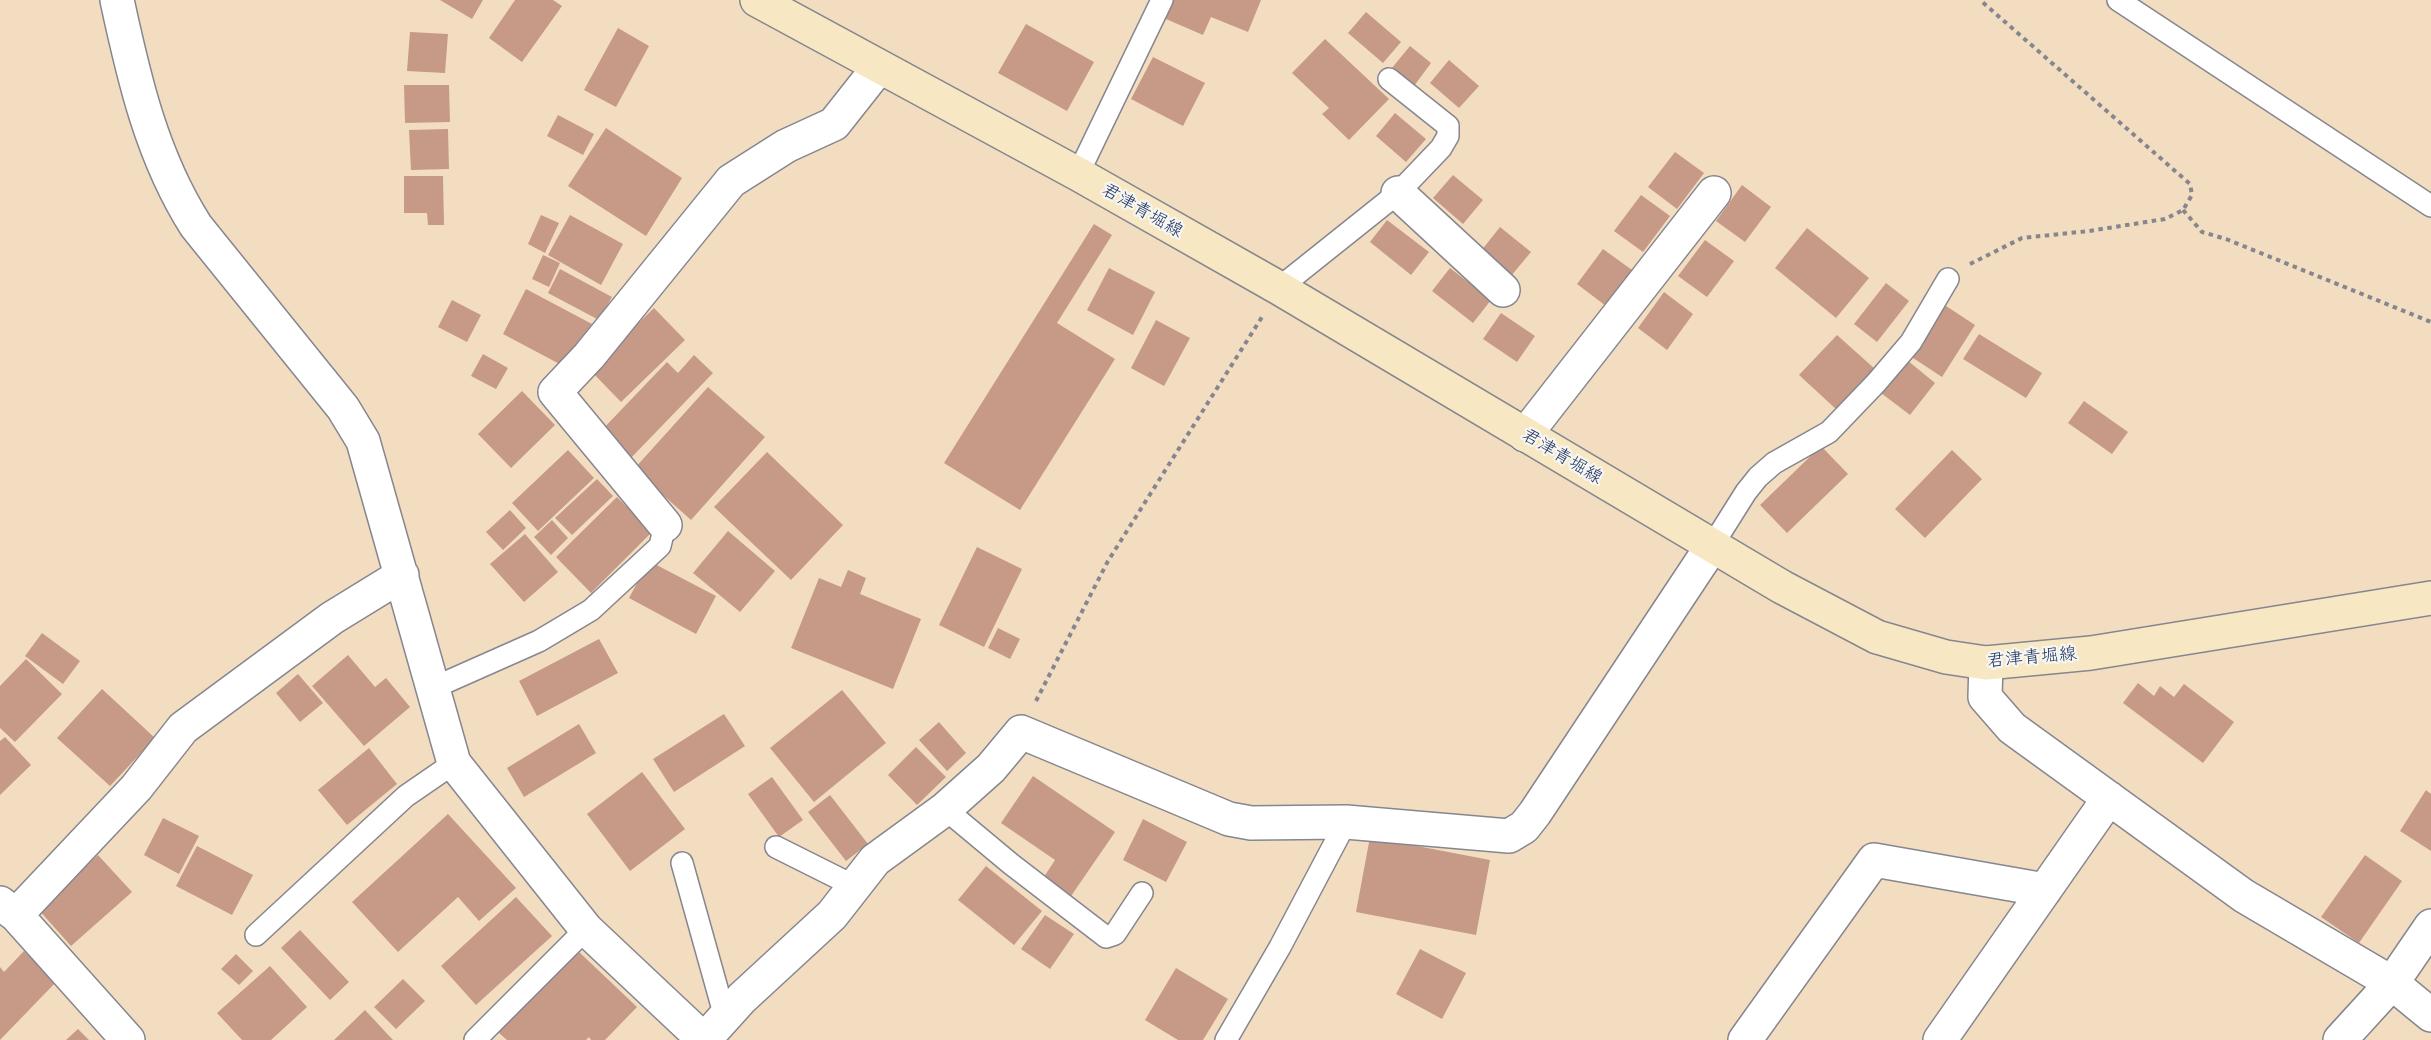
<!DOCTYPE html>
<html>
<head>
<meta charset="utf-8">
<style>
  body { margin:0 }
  canvas { display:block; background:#f2ddc0 }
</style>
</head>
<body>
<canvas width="2431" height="1040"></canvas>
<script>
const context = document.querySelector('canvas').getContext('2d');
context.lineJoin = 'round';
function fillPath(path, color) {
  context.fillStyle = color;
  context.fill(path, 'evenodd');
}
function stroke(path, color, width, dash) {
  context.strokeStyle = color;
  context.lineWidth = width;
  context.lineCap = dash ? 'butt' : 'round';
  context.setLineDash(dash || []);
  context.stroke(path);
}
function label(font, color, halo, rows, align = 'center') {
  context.font = font + ' Pangolin,"Klee One",sans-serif';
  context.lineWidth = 4.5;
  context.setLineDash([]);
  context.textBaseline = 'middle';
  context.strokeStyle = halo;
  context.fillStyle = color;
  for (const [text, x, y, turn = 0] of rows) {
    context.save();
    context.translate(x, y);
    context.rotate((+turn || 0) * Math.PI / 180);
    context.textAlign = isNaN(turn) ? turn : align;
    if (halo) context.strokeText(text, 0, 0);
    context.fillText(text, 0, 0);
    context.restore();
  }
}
fillPath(new Path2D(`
  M440,0H483L472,19Z
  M515,0H553L562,6L522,62L489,38Z
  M1173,0H1261L1248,32L1211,17L1203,35L1166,19Z
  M1366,12L1401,42L1383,63L1348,33Z
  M1026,24L1094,62L1067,111L998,73Z
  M618,28L649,46L616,107L584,90Z
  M410,32L448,34L445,73L407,71Z
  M1325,39L1389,99L1349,140L1322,114L1329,108L1292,73Z
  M1410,46L1431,63L1414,86L1392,68Z
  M1153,57L1205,83L1183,126L1131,99Z
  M1449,60L1479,86L1459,108L1430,83Z
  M404,85H449L450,122L405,123Z
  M1395,113L1426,139L1406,162L1376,136Z
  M558,115L594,134L583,155L547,136Z
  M606,128L682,178L646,236L568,186Z
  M448,129L449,169L411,170L409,130Z
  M1675,152L1704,173L1677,209L1648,187Z
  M1453,175L1483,200L1463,224L1433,198Z
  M404,176H443L444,225H428L427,213H404Z
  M1742,185L1771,207L1745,242L1716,221Z
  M1641,195L1670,216L1643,252L1614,231Z
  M541,215L559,223L545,253L528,244Z
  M570,215L623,244L601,285L548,255Z
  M1387,220L1429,252L1411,275L1370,242Z
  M1094,224L1112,235L1057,323L1115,359L1020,510L944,463Z
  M1500,227L1531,252L1511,276L1481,251Z
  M1807,228L1869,278L1836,318L1775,268Z
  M1705,240L1734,261L1707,297L1678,276Z
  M1603,249L1632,270L1606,306L1577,284Z
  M543,255L560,263L549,287L532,279Z
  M1109,268L1155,292L1133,335L1087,310Z
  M1450,268L1491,300L1473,323L1432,291Z
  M560,269L612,297L599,320L548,293Z
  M1886,283L1909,301L1877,342L1854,324Z
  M526,289L592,324L569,369L503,334Z
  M1664,292L1693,314L1667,350L1638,328Z
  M452,300L481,315L467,342L438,327Z
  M1943,304L1975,325L1942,377L1910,356Z
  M654,308L685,340L621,402L590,370Z
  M1501,313L1535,336L1517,362L1483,339Z
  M1156,320L1190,338L1164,386L1131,368Z
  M1979,334L2042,373L2026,398L1963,359Z
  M1837,335L1875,369L1837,410L1799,375Z
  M483,354L508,368L496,389L471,376Z
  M694,355L713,373L628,461L599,433L667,362L678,373Z
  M1907,360L1935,383L1910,415L1881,393Z
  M708,387L765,437L691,520L634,469Z
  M522,391L555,425L511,468L478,434Z
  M2084,401L2128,432L2112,454L2068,423Z
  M1821,446L1848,474L1787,533L1760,505Z
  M568,450L594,478L538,531L512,503Z
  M1952,450L1982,479L1925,538L1895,509Z
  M767,452L843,525L791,580L714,507Z
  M597,479L613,496L572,535L555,518Z
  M617,497L652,532L591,593L556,557Z
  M510,510L526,528L503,550L486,532Z
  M552,520L568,538L551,555L534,537Z
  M728,531L775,571L740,612L693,573Z
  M525,534L558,572L524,602L490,564Z
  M977,547L1022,569L984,647L939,625Z
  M649,561L716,596L696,634L629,598Z
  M848,570L866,578L860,594L921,619L893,689L791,648L819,578L841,587Z
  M998,628L1020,639L1010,659L988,648Z
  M42,633L80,661L63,684L25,656Z
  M599,639L618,673L537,716L519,681Z
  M348,655L375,687L386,678L410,707L364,746L312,686Z
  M26,659L62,694L15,742L0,728V686Z
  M298,674L323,703L300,722L276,693Z
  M2138,683L2154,696L2160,686L2174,697L2184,684L2234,722L2203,763L2123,703Z
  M102,689L155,738L110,786L57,738Z
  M842,690L886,743L814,802L770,748Z
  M724,714L745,746L674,792L653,759Z
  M939,722L966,753L947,771L919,740Z
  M579,724L596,753L524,797L507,768Z
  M5,737L31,765L0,795V741Z
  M916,747L946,777L917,805L888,775Z
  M369,748L397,784L347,825L318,790Z
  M642,772L685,829L630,871L587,814Z
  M1033,776L1115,832L1069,899L1042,880L1055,860L1001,823Z
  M772,777L803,820L779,837L748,794Z
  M2426,790L2431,794V851L2400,831Z
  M830,795L868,844L846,861L808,812Z
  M448,814L516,888L479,921L458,897L398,952L352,902Z
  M163,818L199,836L179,874L144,855Z
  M1143,819L1187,842L1166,882L1123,860Z
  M1370,837L1490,860L1476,935L1356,912Z
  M197,846L253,875L232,915L176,886Z
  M98,855L132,892L71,946L38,909Z
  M2365,855L2402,881L2359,943L2321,917Z
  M986,866L1042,911L1014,945L958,900Z
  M516,897L552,936L476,1005L441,966Z
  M1045,915L1074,934L1050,969L1021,949Z
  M300,930L349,982L330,1000L281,948Z
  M1420,949L1466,973L1442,1019L1396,994Z
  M577,950L637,1007L605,1040H591L589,1037L586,1040H507L498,1032Z
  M24,951L56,982L0,1040V967L4,972Z
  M236,954L253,971L239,985L221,969Z
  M270,966L307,1007L271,1040H242L217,1013Z
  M1176,968L1228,999L1203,1040H1178L1145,1020Z
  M403,979L425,1001L396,1029L374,1007Z
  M365,1010L393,1040H334Z
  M78,1029L89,1040H66Z`), '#c79987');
const service = new Path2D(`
  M2118,0L2431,206
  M1078,174L1162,0
  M1279,288L1398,193L1441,148L1448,136V126L1389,79
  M1712,546L1746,492L1758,477L1774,463L1829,432L1876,383L1911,342L1948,279
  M433,688L539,641L591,610L660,546L665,525
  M945,809L1011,864L1106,937L1115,934L1142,893
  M776,847L854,886
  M682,863L725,1017
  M256,935L406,796L454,763
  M475,1040L586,929
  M1226,1040L1280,947L1346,822`);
const minor = new Path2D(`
  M117,0C134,79 152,157 196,226L343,408L363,441L454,763L586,929L704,1040
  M1398,193L1503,290
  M1525,435L1714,193
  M665,525L555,392L589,356L731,181L786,146L834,124L879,67
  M1986,663L1985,697L2012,728L2244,896L2392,983L2431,1015
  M0,903L16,915L128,1040
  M16,915L136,788L183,728L332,618L402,575
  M704,1040L742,998L832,915L875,860L945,809L991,768L1021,732L1229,819L1251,823L1346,822L1509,836L1524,827L1535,813L1712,546
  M1745,1040L1874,860L2045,890
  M1940,1040L2109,798
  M2340,1040L2392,983L2431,926`);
const secondary = new Path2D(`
  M757,0L1078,174L1279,288L1782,587L1877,637L1946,657L1986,663L2091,653L2431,598`);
stroke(service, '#86868f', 24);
stroke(minor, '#86868f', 36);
stroke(secondary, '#86868f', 36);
stroke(new Path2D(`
  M2183,210L2202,232L2226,239L2431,322
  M1970,264L2022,238L2089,231L2165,219L2183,210L2192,195L2190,184L1980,0
  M1036,701L1108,561L1262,317`), '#86868f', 4, [4.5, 4.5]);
stroke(service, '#fff', 21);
stroke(minor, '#fff', 33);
stroke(secondary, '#f7e8c3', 33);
label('18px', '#1b2f5e', '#f6f6f2', [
  ["君津青堀線",1142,211,30],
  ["君津青堀線",1562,457,31],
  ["君津青堀線",2032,658,-5]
]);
</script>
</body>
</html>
